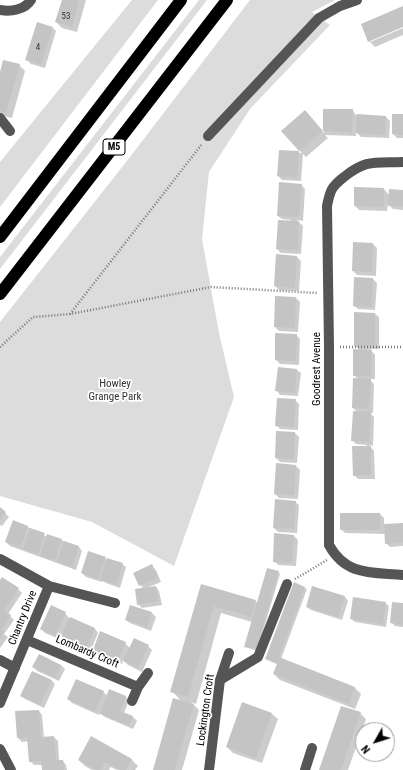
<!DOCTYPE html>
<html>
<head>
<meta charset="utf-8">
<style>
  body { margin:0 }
  #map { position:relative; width:403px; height:770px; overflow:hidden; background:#fff; font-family:"Roboto Condensed",sans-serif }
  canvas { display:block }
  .north { position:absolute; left:355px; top:722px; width:40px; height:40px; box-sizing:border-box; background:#fff; border:1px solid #999; border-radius:50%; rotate:231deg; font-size:11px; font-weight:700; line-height:16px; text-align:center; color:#000 }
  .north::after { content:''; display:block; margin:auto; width:14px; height:18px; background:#000; clip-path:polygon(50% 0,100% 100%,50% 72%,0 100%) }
</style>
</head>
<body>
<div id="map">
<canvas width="403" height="770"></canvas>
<div class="north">N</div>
</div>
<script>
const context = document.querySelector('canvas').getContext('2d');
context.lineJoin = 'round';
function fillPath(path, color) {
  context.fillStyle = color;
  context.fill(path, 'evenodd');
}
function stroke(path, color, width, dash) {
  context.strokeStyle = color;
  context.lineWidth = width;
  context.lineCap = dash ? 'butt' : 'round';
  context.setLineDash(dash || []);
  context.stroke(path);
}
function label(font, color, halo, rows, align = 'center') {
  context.font = font + ' "Roboto Condensed",sans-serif';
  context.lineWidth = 3.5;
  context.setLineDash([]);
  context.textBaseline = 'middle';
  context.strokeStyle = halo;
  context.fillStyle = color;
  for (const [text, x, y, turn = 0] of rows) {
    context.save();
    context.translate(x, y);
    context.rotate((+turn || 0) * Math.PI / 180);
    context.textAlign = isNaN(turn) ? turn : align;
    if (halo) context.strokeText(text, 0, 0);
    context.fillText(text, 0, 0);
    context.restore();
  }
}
fillPath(new Path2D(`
  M132,0H158L0,207V162Z
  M199,0H207L0,269V257Z
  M250,0H335L312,12L330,25L250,109L209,172L202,239L219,333L234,397L174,566L92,522L0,496V322L130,157Z`), '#dcdcdc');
fillPath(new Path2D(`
  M63,0H86L77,32L62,28L56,22Z
  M403,7V26L370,40V42L403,28V35L375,47L369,41L362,25Z
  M52,27L56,31L45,68L31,64L27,60Z
  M19,65L25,71L12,118L0,115V76Z
  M324,110H352L356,115L386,117L390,121L389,138L361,137L356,132V136L325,135L328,138L306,157L303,154L301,181L282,180L278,176L280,151L302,153L282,131L310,117L324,133Z
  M393,115H403V138H397L393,134Z
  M301,185L305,189L303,221L297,220L303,226L301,254L281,253L277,249L291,220L282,219L278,216Z
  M384,189L389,195L403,191V210L393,209L388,204L387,211L359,210L355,206Z
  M354,243L373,244L377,248L376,276L357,275L353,271Z
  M297,257L301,261L299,291L279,290L275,286Z
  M373,279L377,283L375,310L358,309L354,306Z
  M296,298L300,302L298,332L279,331L275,327Z
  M375,314L379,317V349H370L375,355V379H369L374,384L373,413H370L374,417L373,446L369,445L374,451L375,479H358L354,475L367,445L356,444L352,440L357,412L353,408L358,379L354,375L360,351L355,345Z
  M296,335L300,339L299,365L280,364L276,360Z
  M297,370L301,373L298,396L280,395L277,391Z
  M295,400L299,404L298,430L280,429L276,425Z
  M277,432L295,433L299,437L297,463L280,462L276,458Z
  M296,466L300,470L298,499L279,498L275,494Z
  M295,502L299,505L297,533L278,532L274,528Z
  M0,508L9,517L2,526L0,525Z
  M380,514L384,518V525L403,524V546L390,547L386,543V534L345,533L341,529Z
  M28,527L47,537L61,540L79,547L82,551L76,570L10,546L6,542Z
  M294,536L298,540L296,566L278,565L274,561Z
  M105,558L107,560L122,564L126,567L120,588L106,583L103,581L102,582L86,577L82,573Z
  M152,566L156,570L161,582L149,587H156L159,591L162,605L142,608L138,604L143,589L135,573Z
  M278,572L280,574L257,651L245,646L252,622L221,613L196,704L191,702L199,710L182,770H154L181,701L172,691L201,586L255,601L258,603Z
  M0,582L18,589L22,593L8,614L14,620L4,634L8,637L0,648Z
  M294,584L307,589L281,659L355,688L361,694L355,709L280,680L274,674L278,664L267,659Z
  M345,597L348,601L342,620L311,610L307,607Z
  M385,603L389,606L386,627L355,622L351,619Z
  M403,604V627L395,626L391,622Z
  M130,606L152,613L156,617L151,631L130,623L126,620Z
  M65,613L69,618L95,629L98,633L91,650L66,639L61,634L59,639L45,633L41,629Z
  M125,643L130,648L148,646L152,650L142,672L128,665L123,660L122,664L98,653L94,649Z
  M61,665L65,669L59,681L37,671L34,667Z
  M51,680L55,684L44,708L25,699L21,696Z
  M103,692L108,696H125L129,700L124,713L133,717L137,721L133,729L105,717L100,713L99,715L72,703L68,699Z
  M39,711L42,715L44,738L54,737L58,741L59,761H63L66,765L67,770H43V765H34L30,761L29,741L22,742L18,738Z
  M360,713L366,719L348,770H320Z
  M272,714L278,719L262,763L233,753L227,747Z
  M92,738L132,760L138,766L135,770H117L111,767L109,770H92L85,766L79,760Z`), '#0003');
fillPath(new Path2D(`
  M62,0H79L72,27L55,22Z
  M403,6V27L368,42L361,24Z
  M37,22L53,27L41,65L25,60Z
  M3,60L20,64L6,113L0,111V72Z
  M323,109H353L352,133L323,131Z
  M305,110L323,131L299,151L281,131Z
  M357,114L386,116L385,135L356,133Z
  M392,114H403V135L392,134Z
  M279,150L299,151L297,178L277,176Z
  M279,182L302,184L299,217L277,216Z
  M354,187L384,188V207L354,206Z
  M389,189L403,190V206H388Z
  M278,220L299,221L298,250L276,249Z
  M353,242L373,243L372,272L352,271Z
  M276,254L297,256L295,288L274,286Z
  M354,277L373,278L372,307L353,306Z
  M275,296L296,297L295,328L274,327Z
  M354,312L375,313V346H354Z
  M275,333L297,334L296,361L275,360Z
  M353,349L372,350L371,376H353Z
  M278,367L297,369L295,393L275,391Z
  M353,378L371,379L369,409L352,408Z
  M277,398L296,399L294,427L275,426Z
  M353,411L371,412L369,442L351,441Z
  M276,431L295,432L294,459L275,458Z
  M352,446H371V475L353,476Z
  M276,463L296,465L294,495L274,494Z
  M275,499L296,501L294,529L273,528Z
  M0,507L6,512L0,520Z
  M340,513H380V530H340Z
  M13,520L28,526L21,547L5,542Z
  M403,523V542L385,544L384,524Z
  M30,528L45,533L38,554L23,549Z
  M274,533L294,535L292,563L273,562Z
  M47,534L62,539L55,560L40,556Z
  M64,541L79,546L72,567L57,562Z
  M88,551L106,557L98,579L81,573Z
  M107,558L123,563L116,585L100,580Z
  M152,564L158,578L139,586L133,573Z
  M267,568L279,571L256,650L244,647Z
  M2,577L19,588L4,610L11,615L1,630L4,632L0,639V580Z
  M294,582L305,587L279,657L355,687L349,704L273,674L277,664L265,659Z
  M201,584L256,600L251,617L214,606L188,697L170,692Z
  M156,586L158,601L137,605L135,589Z
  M312,586L345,596L338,617L306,607Z
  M353,597L386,602L383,624L350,619Z
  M392,602L403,603V625L390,623Z
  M51,605L66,612L55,636L40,629Z
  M130,605L152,612L147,627L125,620Z
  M70,617L95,628L87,647L61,636Z
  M100,631L126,642L118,660L93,650Z
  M134,638L149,645L138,668L123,661Z
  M39,654L61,665L55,678L32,667Z
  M32,671L52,680L40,705L20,696Z
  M76,679L104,691L95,712L67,699Z
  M109,689L126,696L120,711L133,716L129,726L100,714Z
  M173,698L194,704L175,770H153Z
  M242,702L272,713L256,758L226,747Z
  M341,706L361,712L341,770H319Z
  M39,710L41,737L54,736L56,760H63L64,770H42L41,761L29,762L27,738H17L15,711Z
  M91,736L132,759L126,770H120L105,762L101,770H96L78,760Z`), '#c4c4c4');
stroke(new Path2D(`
  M70,314L202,144
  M0,347L33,317L70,314L211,287L317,293
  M340,347H403
  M295,579L327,560`), '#777', 2.5, [1, 2]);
stroke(new Path2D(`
  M0,10C10,12 25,10 31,0
  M0,118L10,131
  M208,136L319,18L340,6L357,0
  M403,162C375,163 366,159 344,177C331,187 330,191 327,206L329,347V545C346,576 371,572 403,575
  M0,559L49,586L115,603
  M27,640L138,687
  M0,660L15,668
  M220,680L258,657L287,584
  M132,701L138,687L148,673
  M0,703L49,586
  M0,749L11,770
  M209,770L220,680L229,653
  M305,770L312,748`), '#555', 10);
stroke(new Path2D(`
  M0,237L181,0
  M0,294L227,0`), '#000', 12);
label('9px', '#313131', null, [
  ["53",66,17],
  ["4",38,48]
]);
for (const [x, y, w] of [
  [114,147,22]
]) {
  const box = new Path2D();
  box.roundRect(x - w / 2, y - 8, w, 16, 3);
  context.fillStyle = '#fff';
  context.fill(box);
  stroke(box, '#000', 1);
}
label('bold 10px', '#000', null, [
  ["M5",114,147]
]);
label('11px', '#000', '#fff', [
  ["Goodrest Avenue",317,369,-90],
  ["Chantry Drive",23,618,-68],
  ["Lombardy Croft",87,652,23],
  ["Lockington Croft",206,710,-82]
]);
label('11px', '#333', '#fff', [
  ["Howley",115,384],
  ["Grange Park",115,397]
]);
</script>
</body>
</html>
